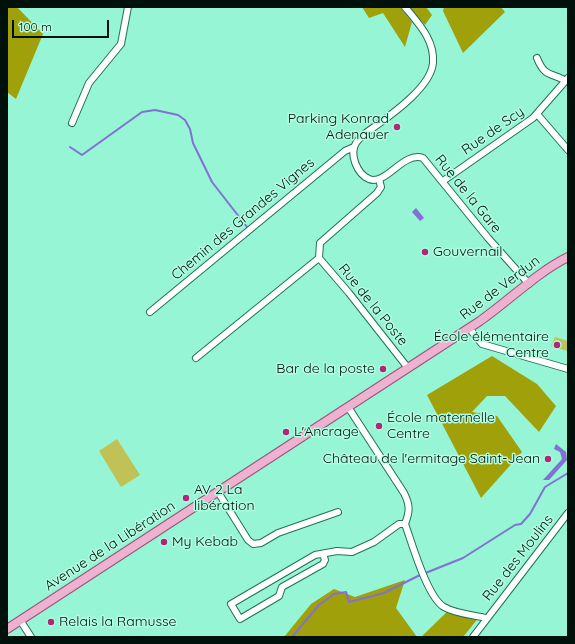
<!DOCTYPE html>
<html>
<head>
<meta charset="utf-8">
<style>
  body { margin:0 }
  #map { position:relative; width:575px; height:644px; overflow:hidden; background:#95f5d4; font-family:Quicksand,sans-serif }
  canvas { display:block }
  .frame { position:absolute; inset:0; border:8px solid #00100a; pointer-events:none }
  .scale { position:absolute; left:12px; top:20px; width:97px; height:18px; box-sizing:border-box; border:2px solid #00100a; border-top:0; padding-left:5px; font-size:12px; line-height:14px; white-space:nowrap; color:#00100a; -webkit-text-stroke:3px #b3fee3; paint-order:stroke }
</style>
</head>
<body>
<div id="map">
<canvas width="575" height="644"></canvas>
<div class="frame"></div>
<div class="scale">100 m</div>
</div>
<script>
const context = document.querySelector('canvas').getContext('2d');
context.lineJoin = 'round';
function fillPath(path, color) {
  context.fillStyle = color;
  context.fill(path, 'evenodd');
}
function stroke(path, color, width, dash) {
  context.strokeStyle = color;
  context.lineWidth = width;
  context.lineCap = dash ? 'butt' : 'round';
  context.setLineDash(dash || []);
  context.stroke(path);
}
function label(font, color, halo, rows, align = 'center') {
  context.font = font + ' Quicksand,sans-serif';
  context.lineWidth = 3;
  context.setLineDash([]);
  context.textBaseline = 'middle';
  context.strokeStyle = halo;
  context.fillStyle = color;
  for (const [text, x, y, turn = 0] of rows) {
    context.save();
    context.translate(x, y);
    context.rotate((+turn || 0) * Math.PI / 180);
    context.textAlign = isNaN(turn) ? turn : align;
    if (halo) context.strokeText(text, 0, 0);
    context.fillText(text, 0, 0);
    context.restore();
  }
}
fillPath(new Path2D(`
  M555,337L568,341L567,351L551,346Z
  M117,439L140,475L121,487L99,451Z`), '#c0c256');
fillPath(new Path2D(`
  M7,7H17L43,34L16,99L7,92Z
  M362,7H400L412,22L405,47L383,13L369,18Z
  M409,7H426L432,15L425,25Z
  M444,7H501L505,12L463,53L443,11Z
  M492,356L537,384L556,406L539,432L505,396H487L472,412L497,416L522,452L481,498L427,395Z
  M405,580L396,608L417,637H284L311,604L334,589L355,597Z
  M449,610L480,616L463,637H421Z`), '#a0a10a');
fillPath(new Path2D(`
  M416,208L424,218L420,221L412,212Z
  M556,444L566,452L567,460L549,480H543L562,459L560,452L554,449Z`), '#8370d3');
stroke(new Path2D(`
  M70,147L82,155L142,112L155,110L178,115L185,120L190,129L193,143L212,182L247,227
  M292,637L319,605L334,594L346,592L349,602L384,593L418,576L463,558L515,525L521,524L530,514L545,487L568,473`), '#8370d3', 2);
const minor = new Path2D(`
  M405,7C418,23 435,40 433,63C431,86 395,112 377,125C370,130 361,135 356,143C349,154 357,174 369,179C386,186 403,151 423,158L488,238L529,284
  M537,58C545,78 551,72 566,81
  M537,114L568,150
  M72,123L89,83L121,44L128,7
  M443,181L533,118L568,78
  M319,258L349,293L408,368
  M319,258L320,243L377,193L381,187L379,179
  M150,312L345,151L354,147
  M469,328L482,344L568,369
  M196,358L319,258
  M348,407L404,493C410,505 410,511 405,524
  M218,492L248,540L253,544L261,543L278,533L338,512
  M405,524C412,543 427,597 444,607C456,614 474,615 486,618
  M323,554L325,560L323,564L282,587L279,596L240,619L231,604L315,555L337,551L352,552L374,542L399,524H405
  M20,620L31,637
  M473,637L568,513`);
const major = new Path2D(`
  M7,629L480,321C510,300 536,273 568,257`);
stroke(minor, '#24705a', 8);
stroke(major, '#955777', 10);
stroke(minor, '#fff', 6);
stroke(major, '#efb1d0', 8);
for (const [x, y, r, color] of [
  [397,127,4,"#ac2a75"],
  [425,252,4,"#ac2a75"],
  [557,345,4,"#ac2a75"],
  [383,369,4,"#ac2a75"],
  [379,426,4,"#ac2a75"],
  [286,432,4,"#ac2a75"],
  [548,459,4,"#ac2a75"],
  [186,498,4,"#ac2a75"],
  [164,542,4,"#ac2a75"],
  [51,622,4,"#ac2a75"]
]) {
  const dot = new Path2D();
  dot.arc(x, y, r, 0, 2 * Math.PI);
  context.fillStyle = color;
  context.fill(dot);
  stroke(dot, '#b3fee3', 1.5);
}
label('14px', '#00100a', '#b3fee3', [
  ["Parking Konrad",389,119,"right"],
  ["Adenauer",389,135,"right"],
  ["Gouvernail",433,252],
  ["École élémentaire",549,337,"right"],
  ["Centre",549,353,"right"],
  ["Bar de la poste",375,369,"right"],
  ["École maternelle",387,418],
  ["Centre",387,434],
  ["L'Ancrage",294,432],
  ["Château de l'ermitage Saint-Jean",540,459,"right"],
  ["AV 2 La",194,490],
  ["libération",194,506],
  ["My Kebab",172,542],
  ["Relais la Ramusse",59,622]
], 'left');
label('14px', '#00100a', '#b3fee3', [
  ["Rue de Scy",493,131,-35],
  ["Rue de la Gare",468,194,51],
  ["Chemin des Grandes Vignes",243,219,-40],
  ["Rue de Verdun",500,288,-37],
  ["Rue de la Poste",373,305,51],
  ["Avenue de la Libération",110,546,-33],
  ["Rue des Moulins",518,558,-52]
]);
</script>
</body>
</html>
